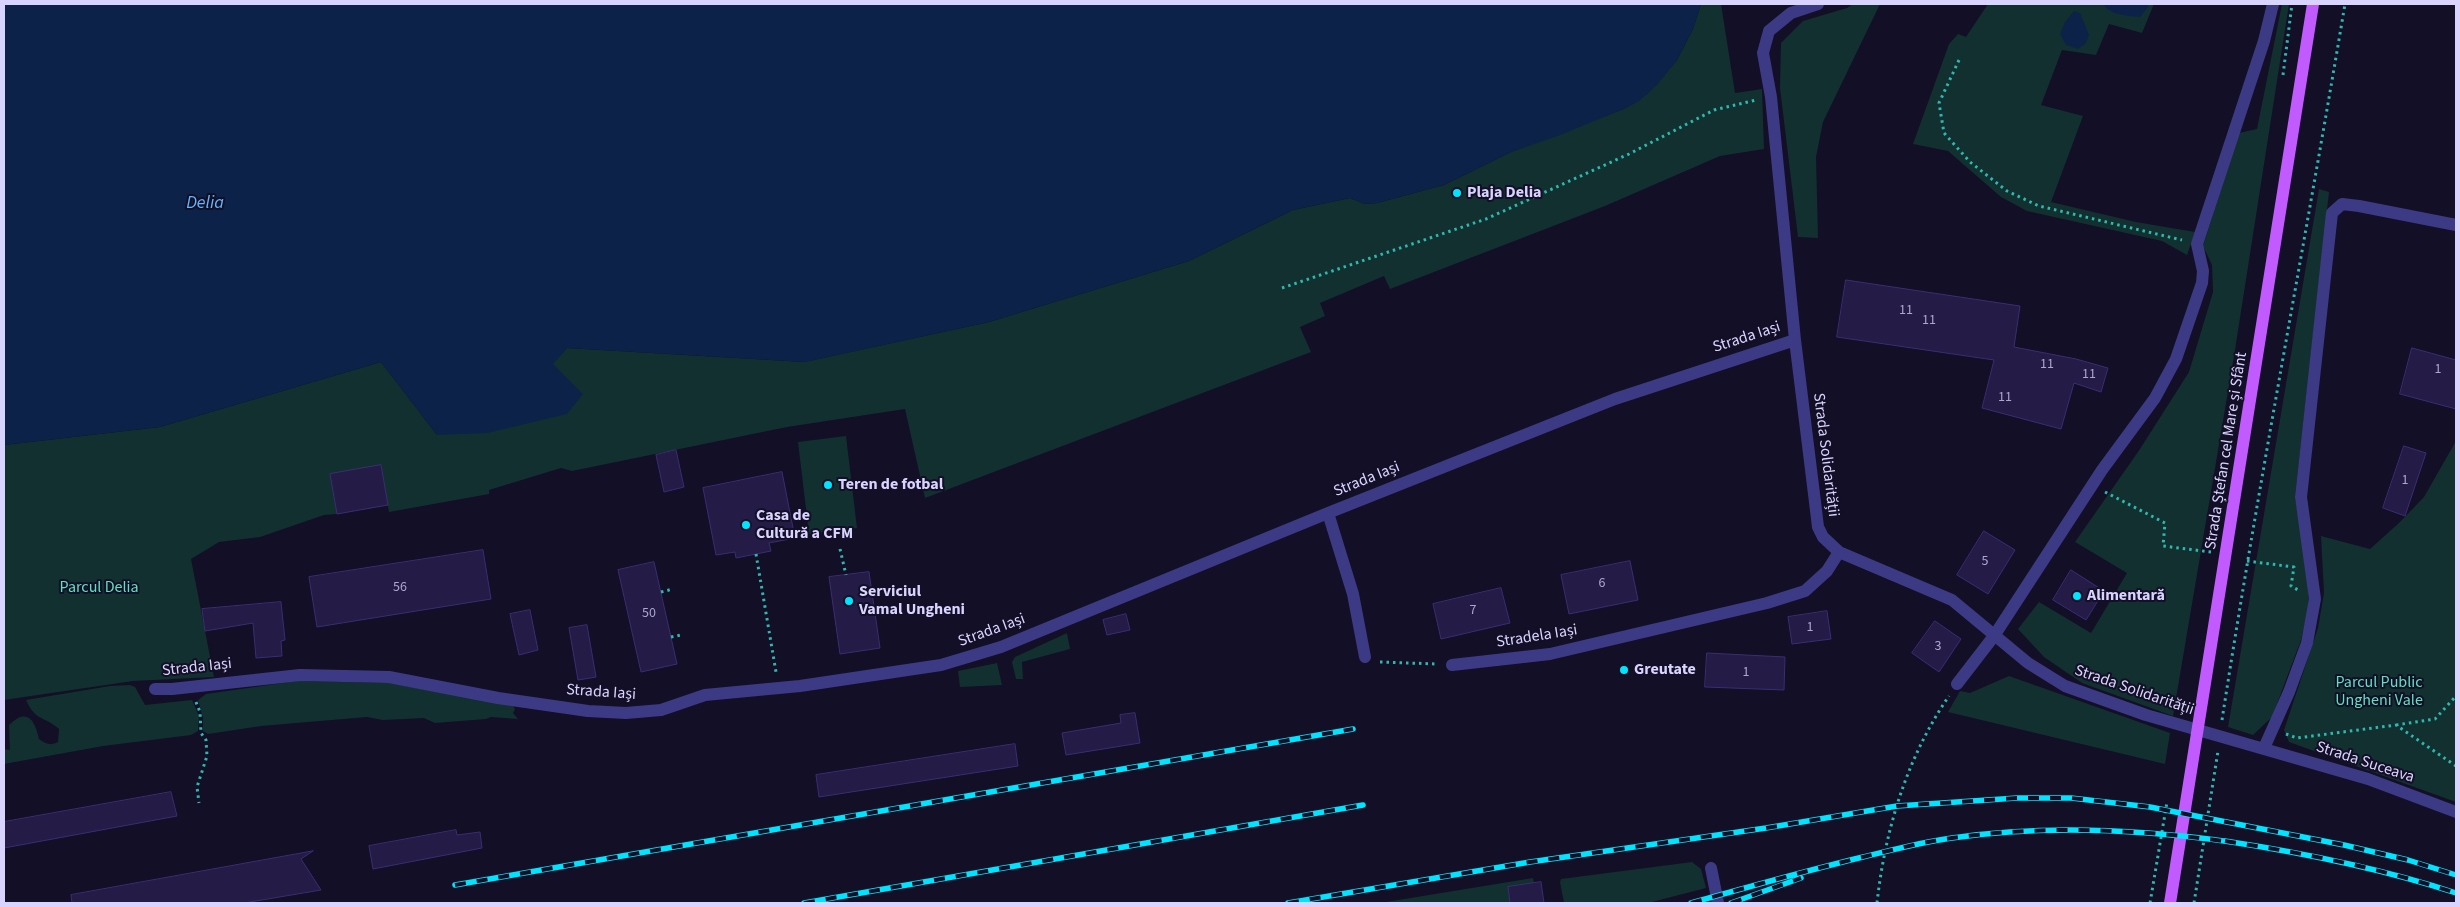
<!DOCTYPE html>
<html>
<head>
<meta charset="utf-8">
<style>
  body { margin:0 }
  #map { position:relative; width:2460px; height:907px; overflow:hidden; background:#130f26; font-family:"Source Sans 3",sans-serif }
  canvas { display:block }
  .frame { position:absolute; inset:0; border:5px solid #d9d4ff; pointer-events:none }
</style>
</head>
<body>
<div id="map">
<canvas width="2460" height="907"></canvas>
<div class="frame"></div>
</div>
<script>
const context = document.querySelector('canvas').getContext('2d');
context.lineJoin = 'round';
function fillPath(path, color) {
  context.fillStyle = color;
  context.fill(path, 'evenodd');
}
function stroke(path, color, width, dash) {
  context.strokeStyle = color;
  context.lineWidth = width;
  context.lineCap = dash ? 'butt' : 'round';
  context.setLineDash(dash || []);
  context.stroke(path);
}
function label(font, color, halo, rows, align = 'center') {
  context.font = font + ' "Source Sans 3",sans-serif';
  context.lineWidth = 4;
  context.setLineDash([]);
  context.textBaseline = 'middle';
  context.strokeStyle = halo;
  context.fillStyle = color;
  for (const [text, x, y, turn = 0] of rows) {
    context.save();
    context.translate(x, y);
    context.rotate((+turn || 0) * Math.PI / 180);
    context.textAlign = isNaN(turn) ? turn : align;
    if (halo) context.strokeText(text, 0, 0);
    context.fillText(text, 0, 0);
    context.restore();
  }
}
fillPath(new Path2D(`
  M1701,4H1721L1735,93L1762,89L1764,149L1720,156L1605,206L1390,289L1384,276L1320,303L1325,316L1300,327L1311,352L925,498L905,409L787,427L572,471L561,468L489,490V494L389,512L381,466L337,514L324,515L260,537L219,542L191,559L214,677L133,681L4,700V445L160,427L381,362L437,435L553,363L567,348L804,362L989,322L1189,261L1293,210L1350,198L1365,204L1377,203L1444,185L1511,152L1626,108L1647,94L1677,60L1693,29Z
  M1853,4H1880L1823,122L1816,157L1818,238L1798,237L1780,88L1781,43L1803,21L1847,8Z
  M1988,4H2154L2142,33L2109,24L2096,55L2062,50L2041,105L2083,116L2051,202L2136,222L2195,232L2187,255L2162,241L2027,211L2001,197L1948,151L1913,144L1949,44L1958,34L1966,37Z
  M2282,4H2289L2235,350L2173,716L2082,683L2044,657L2018,629L2039,602L2091,633L2127,573L2075,542L2140,449L2189,372L2213,292L2212,265L2203,246L2239,133L2257,129Z
  M2319,189L2329,192L2295,497L2308,574L2309,606L2301,640L2272,717L2253,735L2228,727Z
  M846,436L857,528L809,534L798,442Z
  M2456,441V802L2289,742L2284,730L2318,628L2324,593L2321,536L2370,549L2400,522L2424,497Z
  M1067,633L1070,649L1022,662L1023,679H1016L1012,662L1015,657Z
  M997,663L1002,685L960,687L958,671Z
  M2009,676L2170,733L2165,764L1948,712L1960,691L1970,693Z
  M297,681L389,683L513,706L515,709L513,713L518,719L491,717L486,719L435,723L424,718L383,720L367,717L261,726L208,734L203,731V718L198,700L206,694Z
  M130,685L135,687L145,705L192,700L199,716L198,731L191,735L103,746L4,764V749L10,750L9,725C27,707 35,720 39,739C46,744 50,746 58,742L59,729C43,715 36,722 26,700L110,686Z
  M1692,862L1701,869L1706,888L1648,903H1564L1560,882L1561,879Z
  M1533,878L1534,883L1508,887L1510,903H1380Z`), '#12302f');
fillPath(new Path2D(`
  M4,4H1701L1693,29L1677,60L1657,85L1639,101L1626,108L1560,135L1511,152L1444,185L1377,203L1365,204L1350,198L1293,210L1189,261L989,322L805,362L567,348L553,364L583,394L567,414L487,433L437,435L381,362L160,427L4,445Z
  M2103,4H2148V7L2140,17C2128,16 2110,15 2103,4Z
  M2074,11L2080,13L2089,35L2086,43L2078,49L2066,45L2060,34L2065,22Z`), '#0c2248');
const building = new Path2D(`
  M1846,280L2020,306L2014,347L2076,359L2108,368L2101,392L2074,383L2061,429L1982,408L1994,360L1837,337Z
  M2412,348L2456,360V409L2400,394Z
  M2404,446L2426,453L2405,516L2383,508Z
  M676,450L684,487L664,492L656,455Z
  M381,465L388,505L337,514L330,474Z
  M782,472L795,538L769,543L771,551L736,558L735,552L716,555L703,488Z
  M1984,531L2015,550L1988,594L1957,575Z
  M483,550L491,599L317,627L309,577Z
  M1630,561L1638,600L1569,614L1561,575Z
  M654,562L677,664L641,672L618,570Z
  M2071,570L2104,591L2086,620L2053,600Z
  M869,572L880,648L840,654L829,577Z
  M1501,588L1510,623L1441,639L1433,604Z
  M281,602L285,640L281,641L282,656L256,658L253,623L205,631L202,609Z
  M530,610L538,650L519,655L510,614Z
  M1827,611L1831,639L1792,644L1788,617Z
  M1126,614L1130,630L1107,635L1103,620Z
  M1935,621L1961,639L1939,672L1912,653Z
  M587,625L596,677L578,680L569,628Z
  M1707,653L1785,657L1784,690L1705,687Z
  M1135,713L1140,743L1066,755L1062,733L1121,723L1120,715Z
  M1015,744L1018,766L819,797L816,775Z
  M171,792L177,816L4,848V822Z
  M456,830L457,835L480,832L482,848L373,869L369,846Z
  M313,851L301,859L321,890L244,903H72L71,895Z
  M1541,882L1544,903H1510L1508,887Z`);
fillPath(building, '#241b47');
stroke(building, '#3b2d73', 1);
stroke(new Path2D(`
  M1959,60L1939,103L1944,133L1970,162L2007,191L2039,206L2182,240
  M2283,75L2292,4
  M1282,288L1486,219L1629,154L1714,110L1756,100
  M2105,492L2165,523L2163,546L2211,552
  M840,549L846,575
  M756,554L776,672
  M2247,561L2294,567L2291,586L2298,590
  M661,592L673,589
  M671,637L681,635
  M1380,662L1437,664
  M196,702L200,712L201,733L206,740L207,756L197,787L199,803
  M2222,720C2259,480 2305,243 2345,4
  M2396,725L2435,719L2456,696
  M2286,734L2297,738L2396,725L2456,766
  M1877,903C1885,830 1907,757 1949,696
  M2150,903L2167,802
  M2194,903L2218,751`), '#2fb8b0', 3, [2.5, 4]);
stroke(new Path2D(`
  M1818,4L1791,13L1769,31L1763,53L1771,97L1795,340L1815,502L1818,527L1823,537L1839,552L1952,600L2028,663L2065,686L2146,715L2368,779L2456,812
  M1328,513L1353,594L1365,657
  M1452,665L1550,654L1767,603L1805,591L1827,571L1839,552
  M1957,684L1994,636L2102,470L2155,398L2176,359L2202,283L2203,271L2197,244L2264,41L2273,4
  M155,689H172L300,675L389,677L498,698L588,711L626,713L661,710L705,695L800,686L941,665L1001,647L1328,513L1615,399L1795,340
  M2264,748L2289,692L2307,643L2315,599L2301,497L2332,213L2342,204L2359,206L2456,225
  M1711,868L1718,903`), '#3d3a85', 12);
stroke(new Path2D(`
  M2170,903L2313,4`), '#c25bff', 12);
const rail = new Path2D(`
  M2225,841C2304,853 2380,868 2456,893
  M455,885L1353,729
  M804,903L1363,805
  M1288,903L1530,862L1766,828L1897,806L2017,798H2071L2150,807L2344,845L2408,860L2456,875
  M1691,903C1748,887 1805,871 1863,857C1892,850 1922,842 1952,838C2044,825 2138,829 2231,842
  M1731,903L1801,878`);
stroke(rail, '#00e5ff', 5.5);
stroke(rail, '#130f26', 4, [11]);
for (const [x, y, r, color] of [
  [1457,193,5,"#00e5ff"],
  [828,485,5,"#00e5ff"],
  [746,525,5,"#00e5ff"],
  [2077,596,5,"#00e5ff"],
  [849,601,5,"#00e5ff"],
  [1624,670,5,"#00e5ff"]
]) {
  const dot = new Path2D();
  dot.arc(x, y, r, 0, 2 * Math.PI);
  context.fillStyle = color;
  context.fill(dot);
  stroke(dot, '#130f26', 2);
}
label('14px', '#aca6d1', null, [
  ["11",1906,311],
  ["11",1929,321],
  ["11",2047,365],
  ["1",2438,370],
  ["11",2089,375],
  ["11",2005,398],
  ["1",2405,481],
  ["5",1985,562],
  ["6",1602,584],
  ["56",400,588],
  ["7",1473,611],
  ["50",649,614],
  ["1",1810,628],
  ["3",1938,647],
  ["1",1746,673]
]);
label('bold 16px', '#d9d4ff', '#130f26', [
  ["Plaja Delia",1467,193],
  ["Teren de fotbal",838,485],
  ["Casa de",756,516],
  ["Cultură a CFM",756,534],
  ["Serviciul",859,592],
  ["Vamal Ungheni",859,610],
  ["Alimentară",2087,596],
  ["Greutate",1634,670]
], 'left');
label('16px', '#d9d4ff', '#130f26', [
  ["Strada Iași",1747,338,-18],
  ["Strada Ștefan cel Mare și Sfânt",2227,451,-81],
  ["Strada Solidarității",1825,455,83],
  ["Strada Iași",1367,480,-22],
  ["Strada Iași",992,631,-20],
  ["Stradela Iași",1537,637,-9],
  ["Strada Iași",197,668,-6],
  ["Strada Solidarității",2134,691,19],
  ["Strada Iași",601,693,4],
  ["Strada Suceava",2365,763,18]
]);
label('16px', '#5fe0c0', '#130f26', [
  ["Parcul Delia",99,588],
  ["Parcul Public",2379,683],
  ["Ungheni Vale",2379,701]
]);
label('italic 18px', '#62b6ff', '#130f26', [
  ["Delia",205,204]
]);
</script>
</body>
</html>
